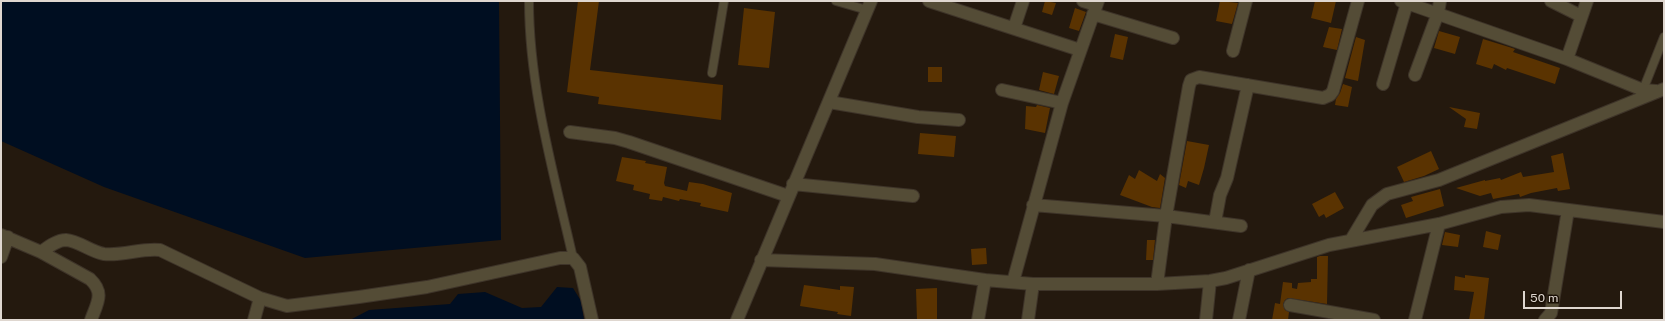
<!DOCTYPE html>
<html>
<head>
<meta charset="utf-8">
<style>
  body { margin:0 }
  #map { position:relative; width:1665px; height:321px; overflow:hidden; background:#24190e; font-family:"Public Sans",sans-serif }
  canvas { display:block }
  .frame { position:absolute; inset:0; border:2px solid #dfd7d0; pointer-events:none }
  .scale { position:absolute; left:1523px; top:291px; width:99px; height:18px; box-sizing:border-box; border:2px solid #dfd7d0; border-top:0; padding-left:5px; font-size:12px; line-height:14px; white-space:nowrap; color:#dfd7d0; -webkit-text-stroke:3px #1a1006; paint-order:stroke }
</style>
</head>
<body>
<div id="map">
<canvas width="1665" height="321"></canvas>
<div class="frame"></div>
<div class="scale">50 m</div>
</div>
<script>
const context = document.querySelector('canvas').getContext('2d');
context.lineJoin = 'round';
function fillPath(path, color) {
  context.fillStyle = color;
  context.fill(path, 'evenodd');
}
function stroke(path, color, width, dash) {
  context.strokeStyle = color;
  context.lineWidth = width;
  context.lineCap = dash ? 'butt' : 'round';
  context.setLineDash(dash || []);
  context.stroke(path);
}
fillPath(new Path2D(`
  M1,1H499L501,240L305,258L104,187L1,141Z
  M557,287L573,288L581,301L584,320H350L369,310L450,304L458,294L485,292L522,308L541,307Z`), '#000e21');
fillPath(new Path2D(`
  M578,1H599L590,70L723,85L721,120L598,104L599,97L567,92Z
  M1045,1L1056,3L1052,15L1042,12Z
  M1220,1L1238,3L1232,24L1216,21Z
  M1315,1H1336L1331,23L1311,18Z
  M744,8L775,12L769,68L738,65Z
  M1075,8L1086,12L1079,31L1069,28Z
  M1329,27L1342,29L1337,50L1323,47Z
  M1439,31L1460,37L1455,54L1434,48Z
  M1115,34L1128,37L1123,60L1110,57Z
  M1356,37L1365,40L1358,81L1345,78Z
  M1483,39L1509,47L1515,49L1513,52L1560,68L1555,84L1507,68L1506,70L1494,64L1492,69L1476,64Z
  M928,67H942V82H928Z
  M1043,72L1059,76L1054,94L1039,90Z
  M1343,84L1352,87L1348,107L1335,105L1336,99L1340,93Z
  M1037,105L1050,108L1045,133L1025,129L1026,106L1036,107Z
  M1449,107L1480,113L1477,129L1464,127L1466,119Z
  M920,133L956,136L954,157L918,154Z
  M1187,141L1209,145L1204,168L1199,185L1188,181L1186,188L1179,185Z
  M1431,151L1439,169L1424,176L1404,182L1397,167Z
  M1563,153L1570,189L1558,191L1557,188L1531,193L1520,197L1519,194L1493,199L1491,193L1480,196L1456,188L1485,180V181L1500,178L1501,180L1521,172L1523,177L1554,172L1551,156Z
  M622,157L646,161L645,163L667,167L664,183L665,186L687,191L689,182L703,184L732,193L728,212L700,206L701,203L680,199L679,201L663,197L662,201L649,199L650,194L633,190L634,185L616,181Z
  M1139,170L1157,181L1160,174L1165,178L1160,208L1152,207L1120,195L1129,175L1135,179Z
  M1440,189L1444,206L1406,218L1401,205L1413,201L1411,197Z
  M1335,192L1344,208L1326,218L1324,214L1319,217L1312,204Z
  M1486,231L1501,235L1498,250L1483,247Z
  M1445,232L1460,235L1458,247L1442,245Z
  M1147,240H1155L1153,260H1146Z
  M986,248L987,264L972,265L971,249Z
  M1320,256H1328L1327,304L1288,298L1285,300L1283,304L1285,310L1289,312L1288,320H1272L1275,303L1280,304L1283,282L1292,283V288L1297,289L1298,283L1311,282V279H1317V257Z
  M1465,275L1489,278L1484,320H1469L1474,292L1454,290L1455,276L1465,278Z
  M804,285L840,290V286L854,287L851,316L837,314L838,312L800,306Z
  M937,288V320H917L916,289Z`), '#5a3301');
const service = new Path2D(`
  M529,1C529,88 554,174 573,258
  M836,1L867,10
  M712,73L724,1
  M1643,90L1664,37`);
const minor = new Path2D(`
  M929,1L1080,50
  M1083,1L1096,5
  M1401,1L1567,59L1643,90L1656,91
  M1551,1L1581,16
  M1093,14L1173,38
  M1014,28L1023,1
  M1233,51L1246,1
  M1567,59L1587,1
  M1415,75L1438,13L1440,1
  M1383,84L1407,3
  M1002,90L1062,103
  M829,102L918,117L959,120
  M570,132L615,138L629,142L788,196
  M793,184L913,196
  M1033,205L1166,216L1241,226
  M1215,222L1220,195L1227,178L1248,85
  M1,235L41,252L90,279C105,293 97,303 91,320
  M1351,240L1372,205L1387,194L1439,180L1664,89
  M41,252C48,247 57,240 66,240C79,241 91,252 104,254C123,256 141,248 160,250L260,298L287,306L359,297L427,287L560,258H573L580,267L592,320
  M1,257L8,237
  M761,260L875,264L985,280L1033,284H1157L1210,281L1226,278L1329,245L1439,224L1501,207L1529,205L1664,222
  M1013,282L1062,103L1098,1
  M1157,284L1166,216L1189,86L1191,80L1199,77L1323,98L1330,95L1333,91L1358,1
  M1290,305L1374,320
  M254,320L260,298
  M737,320L871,1
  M978,320L985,280
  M1028,320L1033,284
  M1206,320L1210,281
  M1239,320L1249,270
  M1415,320L1439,224
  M1545,320L1551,313L1568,210`);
stroke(service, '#3e3429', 10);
stroke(minor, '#3e3429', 14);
stroke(service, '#544c36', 8);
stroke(minor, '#544c36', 12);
</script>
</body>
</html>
